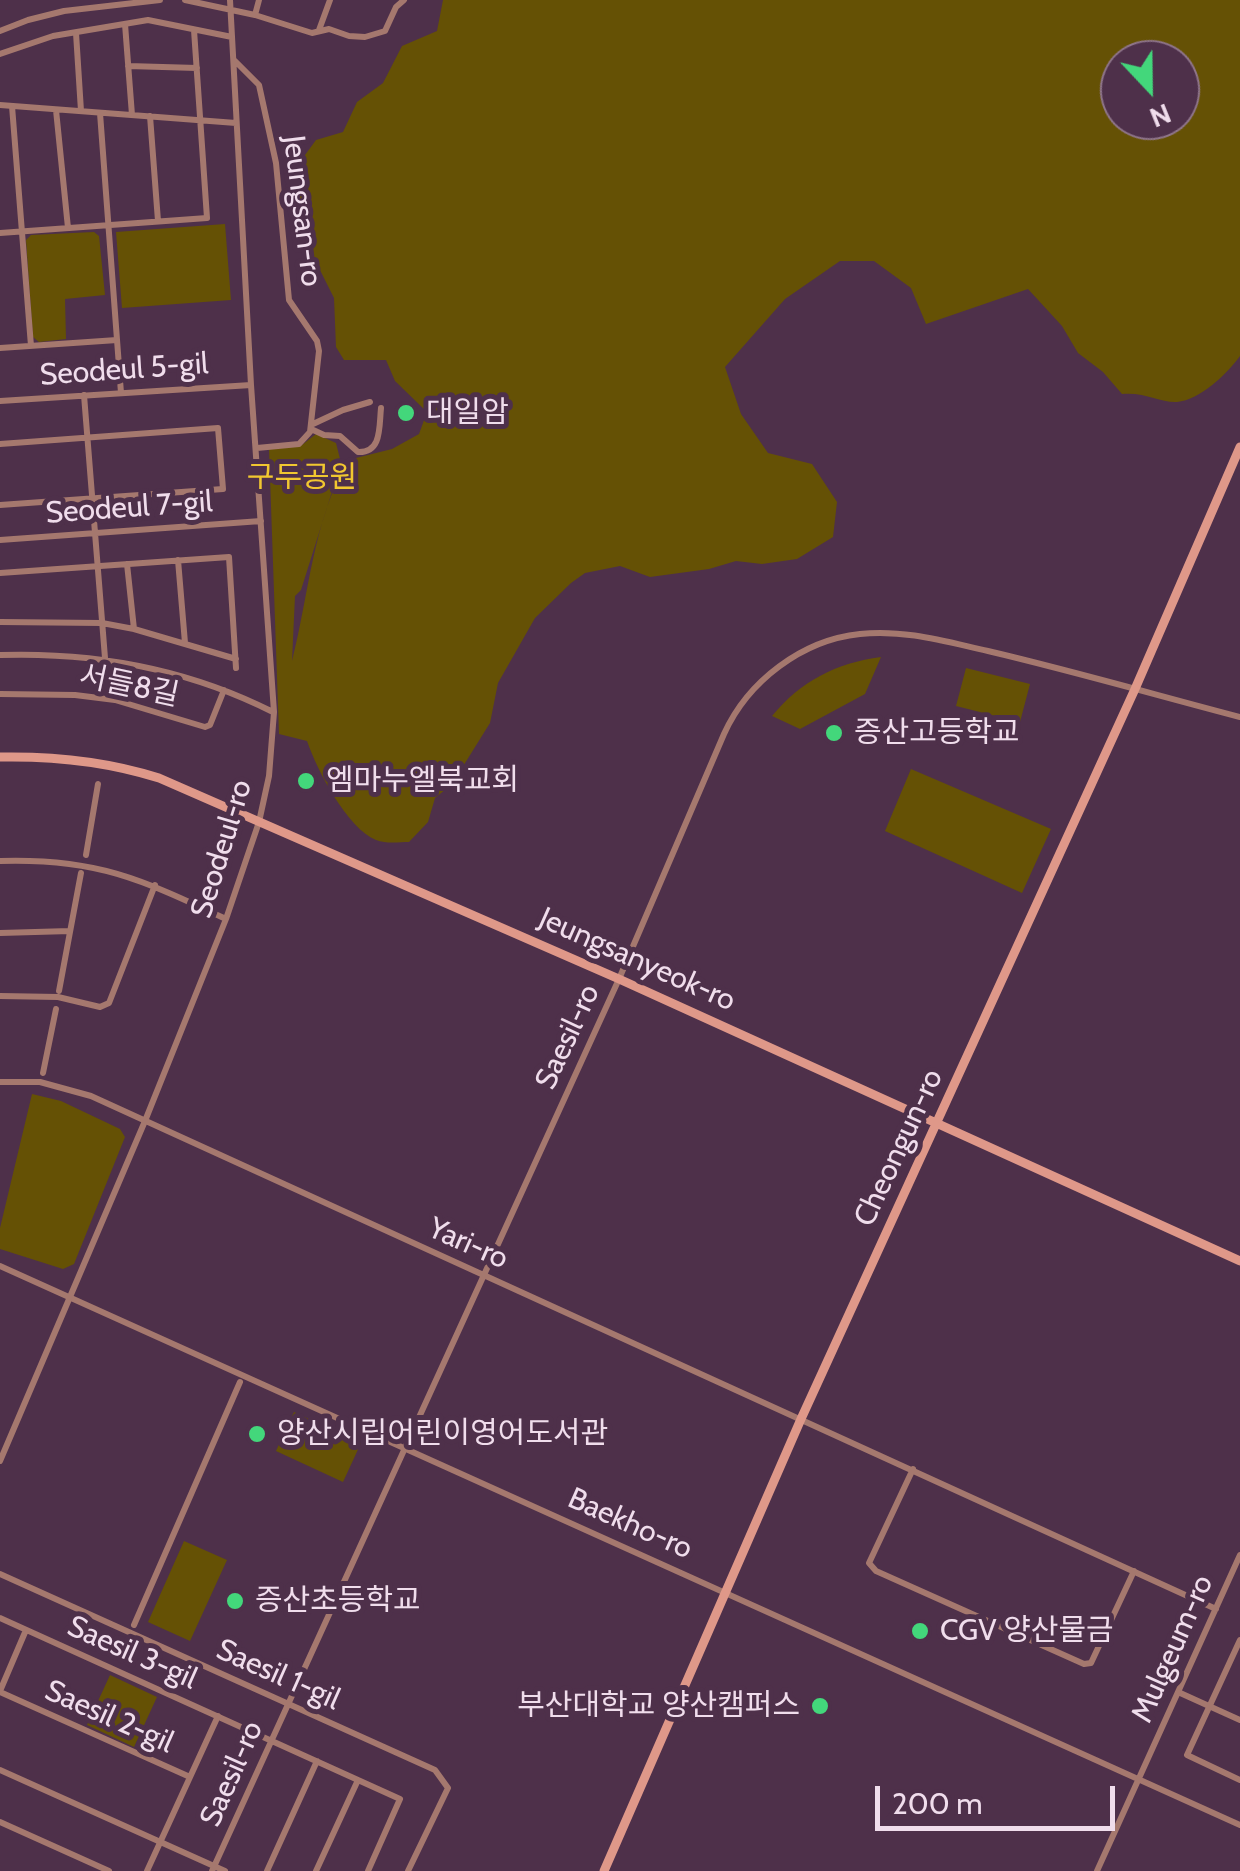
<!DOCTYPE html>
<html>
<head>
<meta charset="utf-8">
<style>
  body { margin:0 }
  #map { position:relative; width:1240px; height:1871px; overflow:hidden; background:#4e304a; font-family:Cabin,sans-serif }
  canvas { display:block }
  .north { position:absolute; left:1100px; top:40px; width:100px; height:100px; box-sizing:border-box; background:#4e304a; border:2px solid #8f758b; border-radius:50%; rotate:158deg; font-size:28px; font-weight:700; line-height:40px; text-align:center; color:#f0ddec }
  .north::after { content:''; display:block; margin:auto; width:35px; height:45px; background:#43d77b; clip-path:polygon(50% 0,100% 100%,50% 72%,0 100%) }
  .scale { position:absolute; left:875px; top:1786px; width:240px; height:45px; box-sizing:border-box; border:5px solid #f0ddec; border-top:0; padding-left:12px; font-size:30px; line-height:35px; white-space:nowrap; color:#f0ddec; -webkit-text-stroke:8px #4e304a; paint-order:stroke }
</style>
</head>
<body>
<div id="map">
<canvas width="1240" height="1871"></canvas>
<div class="north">N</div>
<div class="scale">200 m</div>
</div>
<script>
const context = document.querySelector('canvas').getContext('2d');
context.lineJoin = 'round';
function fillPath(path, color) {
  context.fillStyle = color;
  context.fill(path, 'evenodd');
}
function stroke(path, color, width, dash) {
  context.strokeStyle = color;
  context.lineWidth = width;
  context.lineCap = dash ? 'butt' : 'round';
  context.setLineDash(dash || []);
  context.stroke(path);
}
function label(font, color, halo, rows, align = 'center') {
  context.font = font + ' Cabin,"Noto Sans KR",sans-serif';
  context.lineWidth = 10;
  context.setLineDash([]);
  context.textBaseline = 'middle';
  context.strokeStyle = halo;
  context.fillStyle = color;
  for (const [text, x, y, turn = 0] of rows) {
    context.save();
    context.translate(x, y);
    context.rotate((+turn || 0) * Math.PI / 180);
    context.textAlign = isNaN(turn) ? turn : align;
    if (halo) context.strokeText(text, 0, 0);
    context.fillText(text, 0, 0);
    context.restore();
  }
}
fillPath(new Path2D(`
  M443,0H1240V356C1227,374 1200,400 1177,402C1161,403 1146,392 1122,394L1103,372L1078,353L1062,326L1028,289L926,324L911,288L874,261H840L785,299L725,367L741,414L768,453L812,464L837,502L833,537L797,559L762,564L736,561L709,569L650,577L620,566L585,573L571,583L535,618L498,683L490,723L452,784L435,798L428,822L409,842C399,842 386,844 376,840C347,828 317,770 307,741L279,734L269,449L302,445L316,434L336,443L341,463L301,590L295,596L292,661C309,594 313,521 348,460L392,449L419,434L427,412L395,381L386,360H344L336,347L334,298L313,256L298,207L305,155L316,140L343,132L357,102L383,83L402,46L437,31ZM1120,60H1180V120H1120Z
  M225,224L231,300L122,308L116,232Z
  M94,232L99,236L105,295L65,299L66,339L39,342L33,337L26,240L31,235Z
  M881,657L865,694L800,729L772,716C801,681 836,663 881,657Z
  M966,668L1030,684L1020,722L956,706Z
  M911,769L1051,829L1022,893L885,831Z
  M32,1094L61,1101L120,1129L125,1137L74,1264L63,1269L0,1249V1228Z
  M294,1412L361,1443L343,1482L276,1451Z
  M184,1541L227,1560L190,1641L148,1622Z
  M110,1675L157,1697L134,1747L87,1725Z`), '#655105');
stroke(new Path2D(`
  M185,0L255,15L259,0
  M255,15L312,33L329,29L349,36L365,37L385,31L396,7L404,0
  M125,24L132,115
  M319,30L330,0
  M0,31L28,20L64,11L160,0
  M76,33L81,111
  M0,54L53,36L148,20L232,37
  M235,61L259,85L276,163L289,300L317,341L319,351L310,432L299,444L257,448
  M128,66L197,68
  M0,105L236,123
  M12,106L31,346
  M56,110L68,228
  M100,113L121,393
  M150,116L158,221
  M0,233L207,218L194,30
  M0,348L117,340
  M84,395L105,658
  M0,401L251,385
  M313,424L343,410L370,402
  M311,429L324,435L340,436L358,452C382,453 379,427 381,408
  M0,444L218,428L223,489L0,505
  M0,540L261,521
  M178,560L185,643
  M127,564L134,629
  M0,573L229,557L236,668
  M0,622L102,623L134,629L236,659
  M0,655C96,652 186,668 273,712
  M0,694L75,695L115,700L205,727L210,725L224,690
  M86,855L98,784
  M0,861C96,858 141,879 226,919
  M0,933L70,931
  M59,991L81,873
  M0,996L58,997L100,1007L109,1003L155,885
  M43,1073L56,1009
  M0,1082H40L91,1096L1216,1609
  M0,1266L1240,1825
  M0,1461L145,1121L226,919L259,822L269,776L274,712L251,385L230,0
  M913,1469L869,1563L876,1571L1084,1664L1091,1663L1134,1571
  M0,1574L435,1770L448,1788L408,1871
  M0,1618L400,1799L368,1871
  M134,1625L240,1382
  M1240,1640L1187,1755L1240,1780
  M0,1691L26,1630
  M0,1692L190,1777
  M1178,1692L1240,1720
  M0,1770L225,1871
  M0,1822L109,1871
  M147,1871L218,1716
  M212,1871L619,979L724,734C748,681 802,640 860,634C904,629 947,642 988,651C1073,671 1156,695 1240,717
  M267,1871L317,1761
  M316,1871L358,1780
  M1097,1871L1240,1555`), '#a5786e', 6);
stroke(new Path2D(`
  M0,757C55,756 106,761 159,778L619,979L1240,1261
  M604,1871L801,1419L1135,689L1240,447`), '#df9889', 9);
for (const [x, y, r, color] of [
  [406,413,10,"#43d77b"],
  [834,733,10,"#43d77b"],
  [306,781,10,"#43d77b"],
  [257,1434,10,"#43d77b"],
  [235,1601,10,"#43d77b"],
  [920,1631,10,"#43d77b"],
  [820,1706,10,"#43d77b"]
]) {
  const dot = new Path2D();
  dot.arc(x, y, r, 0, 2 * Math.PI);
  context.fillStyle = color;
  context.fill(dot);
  stroke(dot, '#4e304a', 4);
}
label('30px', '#f0ddec', '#4e304a', [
  ["Jeungsan-ro",302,211,83],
  ["Seodeul 5-gil",124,370,-4],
  ["Seodeul 7-gil",129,508,-4],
  ["서들8길",129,686,12],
  ["Seodeul-ro",222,849,-73],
  ["Jeungsanyeok-ro",637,960,24],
  ["Saesil-ro",568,1037,-65],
  ["Cheongun-ro",899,1148,-65],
  ["Yari-ro",468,1244,24],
  ["Baekho-ro",630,1524,24],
  ["Mulgeum-ro",1173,1649,-66],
  ["Saesil 3-gil",132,1653,24],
  ["Saesil 1-gil",278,1675,24],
  ["Saesil 2-gil",109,1717,24],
  ["Saesil-ro",232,1774,-66]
]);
label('30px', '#f0ddec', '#4e304a', [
  ["대일암",426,413],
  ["증산고등학교",854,733],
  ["엠마누엘북교회",326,781],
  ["양산시립어린이영어도서관",277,1434],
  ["증산초등학교",255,1601],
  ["CGV 양산물금",940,1631],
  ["부산대학교 양산캠퍼스",800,1706,"right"]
], 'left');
label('30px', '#f1c730', '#4e304a', [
  ["구두공원",302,478]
]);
</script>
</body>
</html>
